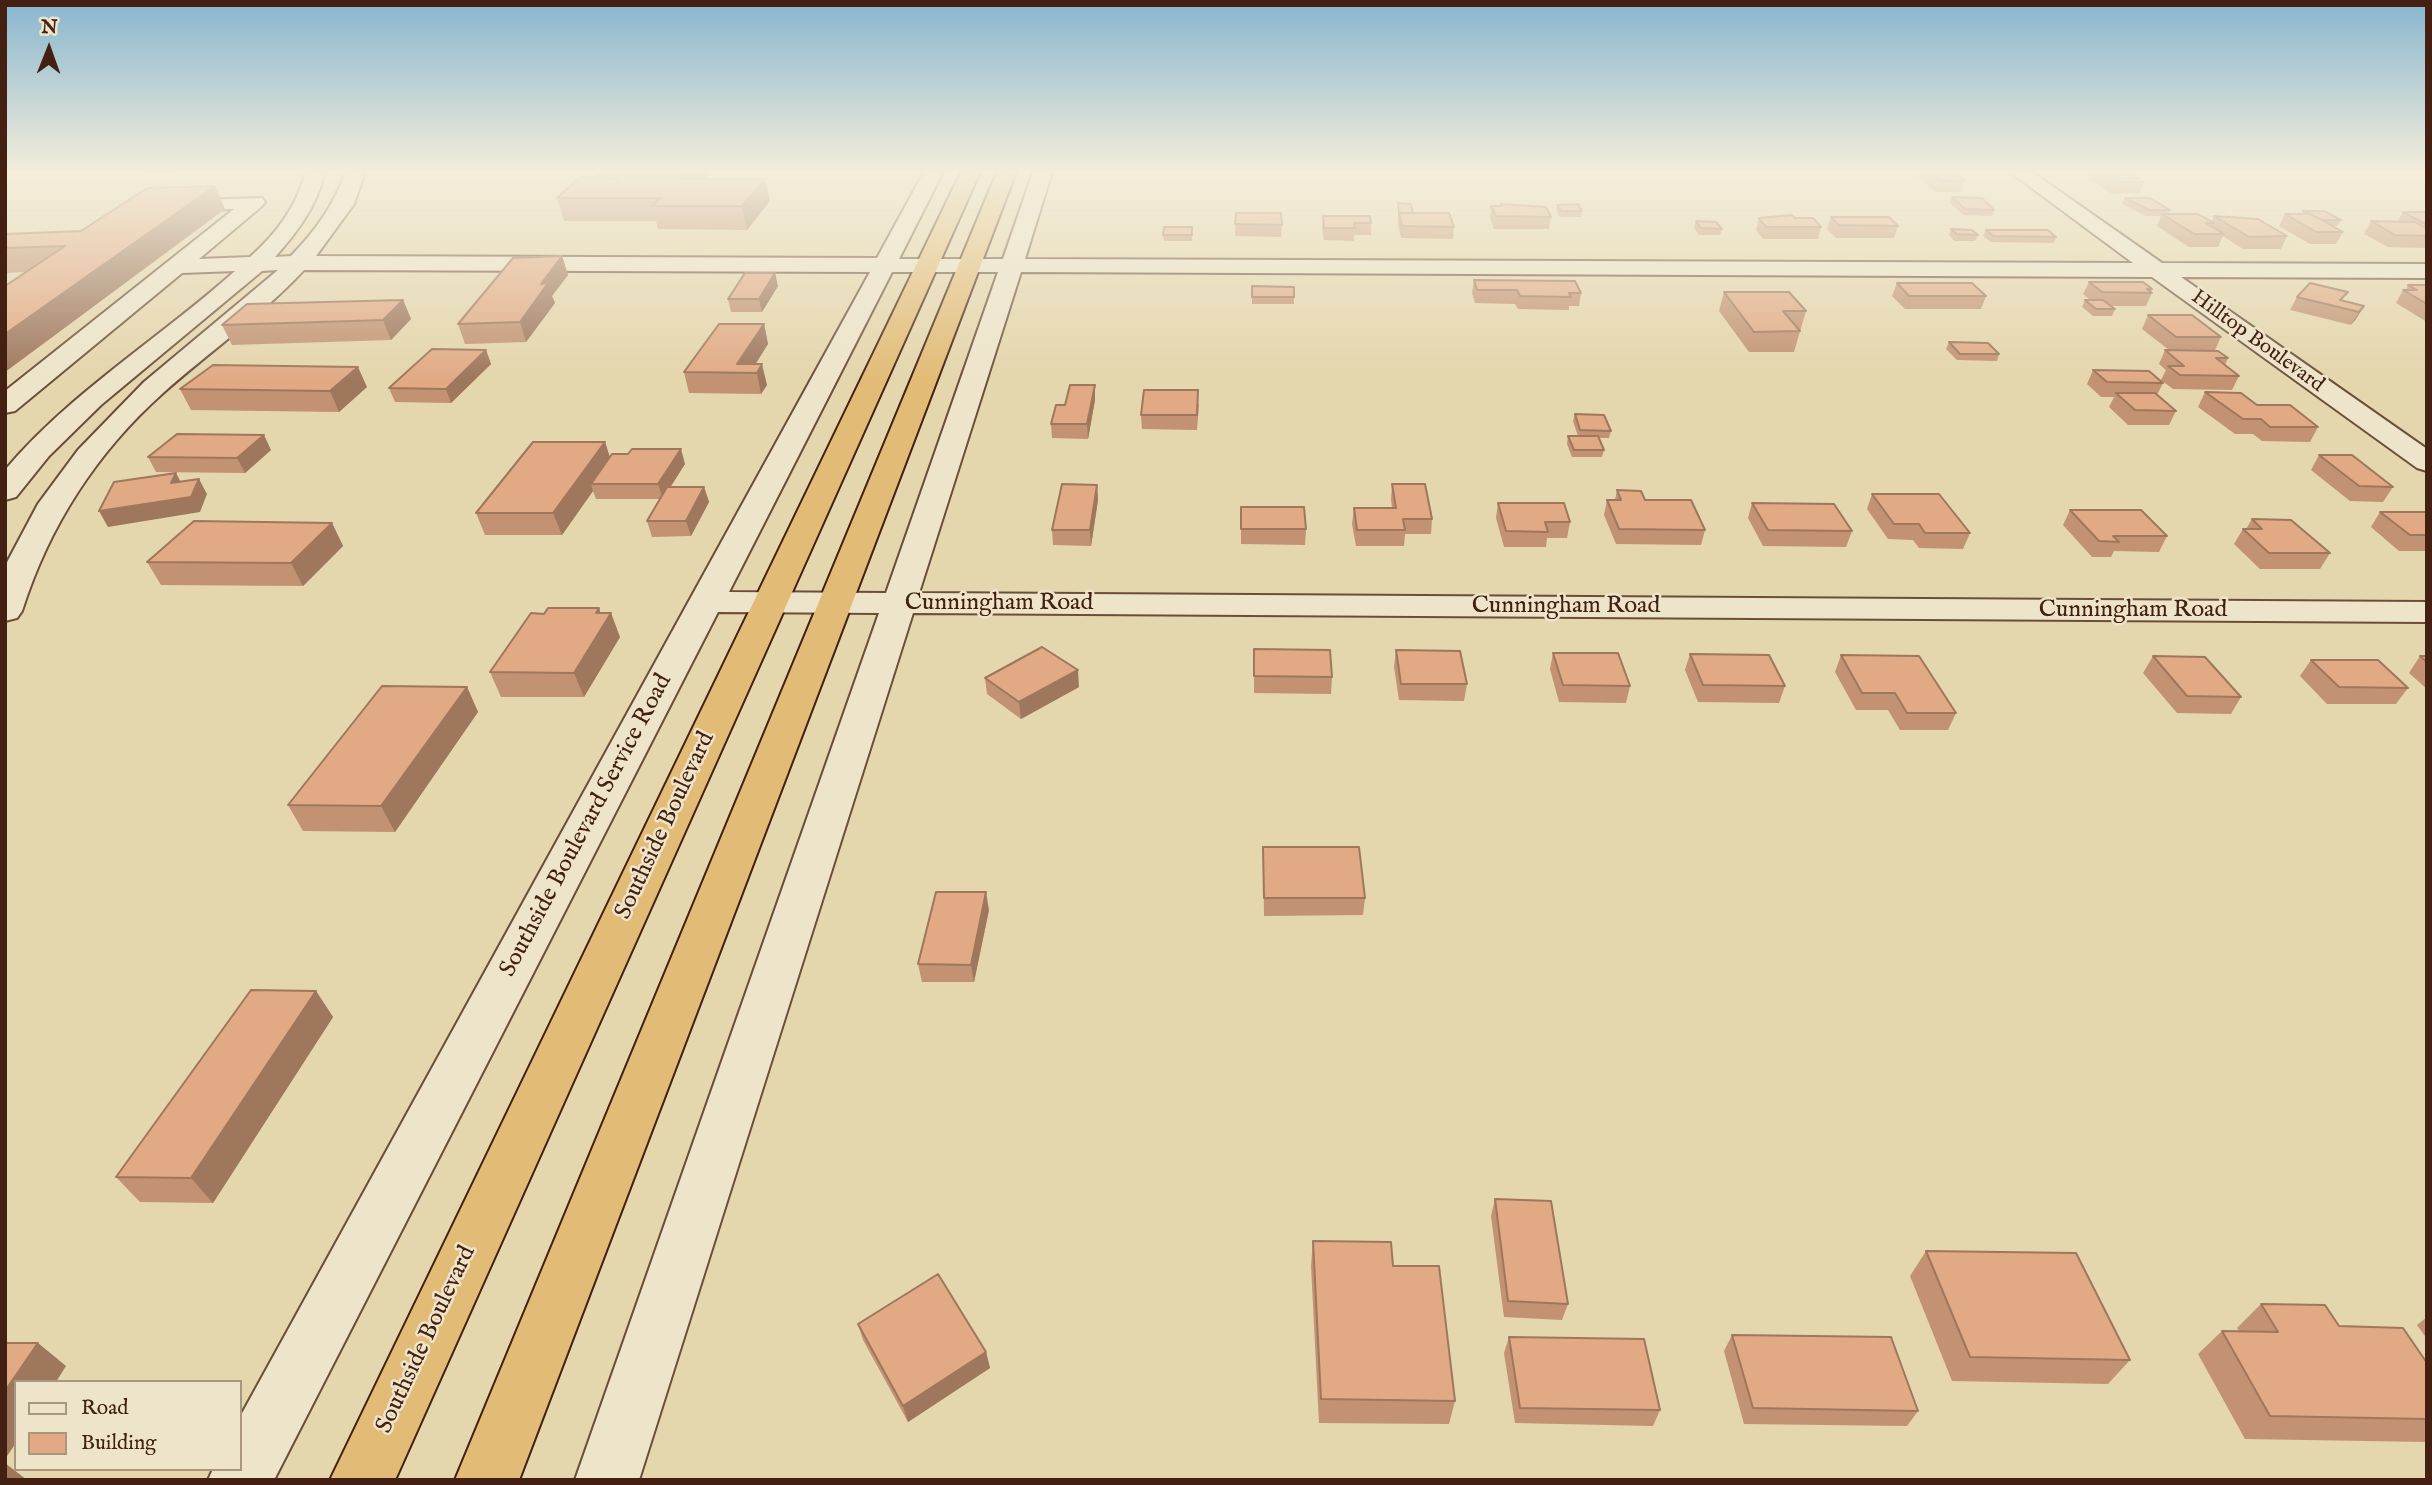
<!DOCTYPE html>
<html>
<head>
<meta charset="utf-8">
<style>
  body { margin:0 }
  #map { position:relative; width:2432px; height:1485px; overflow:hidden; background:#e4d6ad; font-family:"IM FELL English",serif }
  canvas { display:block }
  .frame { position:absolute; inset:0; border:7px solid #432012; pointer-events:none }
  .legend { position:absolute; left:14px; top:1380px; width:228px; height:91px; box-sizing:border-box; background:#ede4ca; border:2px solid #a99680; margin:0; padding:9px 12px; list-style:none; font-size:21px; color:#432012 }
  .legend li { display:flex; align-items:center; gap:14px; height:35px }
  .legend b { width:35px; border:2px solid #a99680 }
  .north { position:absolute; left:14px; top:14px; width:70px; height:70px; -webkit-text-stroke:5px #ede4ca; paint-order:stroke; rotate:1deg; font-size:19px; font-weight:700; line-height:28px; text-align:center; color:#432012 }
  .north::after { content:''; display:block; margin:auto; width:24px; height:32px; background:#432012; clip-path:polygon(50% 0,100% 100%,50% 72%,0 100%) }
</style>
</head>
<body>
<div id="map">
<canvas width="2432" height="1485"></canvas>
<div class="frame"></div>
<ul class="legend">
<li><b style="height:9px;background:#ede4ca"></b>Road</li>
<li><b style="height:19px;background:#e1aa85"></b>Building</li>
</ul>
<div class="north">N</div>
</div>
<script>
const context = document.querySelector('canvas').getContext('2d');
context.lineJoin = 'round';
function stroke(path, color, width, dash) {
  context.strokeStyle = color;
  context.lineWidth = width;
  context.lineCap = dash ? 'butt' : 'round';
  context.setLineDash(dash || []);
  context.stroke(path);
}
function fillPath(path, color) {
  context.fillStyle = color;
  context.fill(path, 'evenodd');
}
function label(font, color, halo, rows, align = 'center') {
  context.font = font + ' "IM FELL English",serif';
  context.lineWidth = 5;
  context.setLineDash([]);
  context.textBaseline = 'middle';
  context.strokeStyle = halo;
  context.fillStyle = color;
  for (const [text, x, y, turn = 0] of rows) {
    context.save();
    context.translate(x, y);
    context.rotate((+turn || 0) * Math.PI / 180);
    context.textAlign = isNaN(turn) ? turn : align;
    if (halo) context.strokeText(text, 0, 0);
    context.fillText(text, 0, 0);
    context.restore();
  }
}
const minor = new Path2D(`
  M306,172H325C316,207 299,230 275,257L291,256C316,230 333,206 346,172H365L354,204L316,256L877,258L924,172H943L899,259H1003L1033,172H1052L1025,259L2133,263L2010,172H2032L2162,263L2427,264V278L2181,277L2427,449V471L2417,468L2152,277L1021,272L919,593L2427,602V622L913,613L639,1480H575L879,613L718,612L274,1480H208L213,1469H240V1417L870,272L304,270C261,316 209,352 163,393C96,453 49,526 22,611L17,618L5,621V566L38,504L78,450L144,382L278,270L262,271L101,405L49,456L16,497L5,500V470C71,392 159,339 235,271L182,273L15,411L5,413V391L234,209L170,211L160,205L163,201L262,198L265,202L262,206L199,259L250,257C277,233 296,207 306,172ZM892,272H998L886,593L729,592Z`);
const highway = new Path2D(`
  M961,172H980L395,1480H330Z
  M997,172H1016L519,1480H455Z`);
stroke(minor, '#6b4e39', 4);
stroke(highway, '#432012', 4);
fillPath(minor, '#ede4ca');
fillPath(highway, '#e2bb76');
fillPath(new Path2D(`
  M594,172H712L706,179L770,201L747,230L658,229L656,221H564L557,198L596,177Z
  M1921,172H1954L1965,181L1961,192H1936L1919,178Z
  M2091,172H2128L2144,182L2139,193L2112,194L2089,179Z
  M1952,197L1994,210L1992,216L1963,215L1950,203Z
  M2125,198L2170,210L2168,214L2211,222L2214,216L2287,236L2281,249H2243L2223,236L2218,247H2189L2157,226L2161,216H2146L2122,204Z
  M1398,203L1413,213L1454,227L1453,239L1401,238L1398,225Z
  M1501,204L1551,217L1549,229H1494L1490,218L1491,206H1501Z
  M1557,205L1582,211L1581,217H1560L1556,210Z
  M225,209L5,372V286L25,272L5,273V234L81,231Z
  M2303,211L2341,220L2337,226H2333L2343,232L2336,244H2310L2279,226L2285,214H2302Z
  M2403,212H2427V248L2388,247L2364,234L2371,221L2397,222Z
  M1236,213L1282,225L1281,237L1235,236Z
  M1323,216L1371,223V235H1354V241L1324,240L1322,228Z
  M1831,217L1898,226L1894,238H1836L1827,229Z
  M1759,218H1795L1821,227L1818,239H1763L1756,230Z
  M1696,221L1722,229L1720,235H1699L1694,228Z
  M1192,227V241H1164L1163,235Z
  M1951,229L1978,235L1975,241H1954L1949,235Z
  M1986,230L2056,237L2054,243L1991,242L1983,236Z
  M562,256L568,275L552,296L555,303L526,342L465,344L458,324Z
  M1474,280L1581,293L1579,306H1569V310L1518,309L1515,304L1475,303L1472,293Z
  M2089,282L2152,289L2151,292L2152,293L2146,306H2110L2115,309L2112,316H2093L2082,307L2085,300H2090L2083,294Z
  M1897,283L1986,296L1981,309H1905L1892,296Z
  M2408,285H2427V322L2396,303L2403,290H2406Z
  M778,286L762,312H731L728,299Z
  M1252,286L1294,297V304H1252Z
  M1724,292L1806,311L1794,352H1749L1719,311Z
  M2297,297L2343,301L2364,306L2356,319L2351,325L2290,310Z
  M403,300L411,319L391,340L232,345L222,325Z
  M2148,315L2221,337L2215,350L2228,358L2225,365L2239,376L2232,390L2173,389L2161,380L2166,370L2159,364L2165,350H2169L2142,329Z
  M764,324L768,344L755,364L767,385L761,394L689,393L684,372Z
  M1949,342L1999,354L1997,361L1957,360L1946,349Z
  M486,350L491,364L451,403L395,402L389,388Z
  M2093,370L2163,383L2157,395L2176,411L2169,425H2128L2109,407L2114,397H2101L2087,384Z
  M367,387L339,412L191,410L180,389Z
  M2205,392L2257,405L2318,427L2310,442L2262,441L2253,434H2235L2198,407Z
  M1095,400L1088,439L1052,438L1051,424L1065,405Z
  M1199,404L1197,430L1142,429L1141,415Z
  M1575,414L1611,431L1609,438H1598L1604,450L1602,457H1572L1567,444L1568,436H1578L1573,421Z
  M605,442L610,458L685,464L670,487H704L709,502L691,536L652,537L647,521L660,499H596L593,491L562,535H485L476,513Z
  M271,450L245,473L156,472L148,457Z
  M2319,455L2393,487L2383,502L2350,501L2311,470Z
  M1392,484L1432,519L1431,534H1405L1404,546H1356L1352,524L1354,508H1392L1391,500Z
  M1097,485L1098,500L1091,546L1053,545L1052,530Z
  M1617,490L1645,500L1705,530L1701,545L1616,544L1604,515L1607,500H1615Z
  M1872,494L1970,533L1963,549L1919,548L1913,540L1888,539L1867,509Z
  M1498,503L1570,522L1567,538H1547L1546,547H1504L1496,518Z
  M1752,503L1852,531L1846,547L1763,546L1748,518Z
  M1241,507L1306,529L1305,545L1241,544Z
  M2070,510L2167,536L2159,552L2114,551L2111,557H2092L2063,525Z
  M2380,512H2427V551H2399L2371,527Z
  M2252,519L2330,553L2320,569H2260L2234,544L2243,529H2246Z
  M332,523L343,546L303,586L161,585L147,562Z
  M599,608L600,613L620,637L584,697H501L490,672L544,614Z
  M1254,649L1332,677L1331,694L1254,693Z
  M1396,650L1467,684L1464,701L1399,700L1394,667Z
  M1553,653L1630,686L1626,703L1559,702L1550,669Z
  M1690,654L1785,686L1779,703L1698,702L1685,670Z
  M1841,655L1956,713L1948,730H1900L1888,710H1856L1835,672Z
  M2153,656L2241,697L2231,714L2177,713L2143,673Z
  M2420,656H2427V689L2409,673Z
  M2311,660L2408,688L2396,704H2327L2300,676Z
  M985,678L1079,687L1021,719L987,694Z
  M467,687L478,712L395,832L303,831L288,805Z
  M1263,847L1365,898L1363,915L1264,916Z
  M989,910L974,982H922L918,964Z
  M316,991L333,1017L213,1203L140,1202L116,1177Z
  M1495,1199L1568,1304L1562,1320L1504,1317L1491,1216Z
  M1313,1241L1393,1266L1455,1401L1449,1424L1319,1423L1311,1266Z
  M1926,1251L2130,1360L2108,1384L1952,1381L1910,1276Z
  M2261,1304L2339,1326L2427,1363V1442L2245,1439L2198,1354L2222,1331H2239L2237,1328Z
  M2427,1317V1339L2417,1325Z
  M858,1324L986,1352L990,1368L908,1422L863,1340Z
  M1732,1335L1918,1411L1907,1426L1744,1424L1724,1351Z
  M1509,1337L1660,1410L1653,1426L1515,1423L1504,1353Z`), '#c29272');
fillPath(new Path2D(`
  M149,172H174L150,174Z
  M686,172H712L685,201L679,179Z
  M765,179L770,201L747,230L742,206Z
  M215,186L225,209L5,372V334Z
  M562,256L568,275L552,296L555,303L526,342L520,322L541,284Z
  M775,273L778,286L762,312L759,299Z
  M403,300L411,319L391,340L383,320Z
  M2364,306L2356,319L2351,325L2359,312Z
  M764,324L768,344L750,373L737,364Z
  M486,350L491,364L451,403L446,389Z
  M762,364L767,385L761,394L757,373Z
  M358,367L367,387L339,412L330,391Z
  M1095,385V400L1088,439L1087,424Z
  M264,435L271,450L245,473L237,458Z
  M605,442L612,464L591,484L593,491L562,535L553,513Z
  M681,449L685,464L663,499L658,484Z
  M176,473L184,488L171,483Z
  M199,479L207,494L200,512L108,527L99,511Z
  M1097,485L1098,500L1091,546L1090,530Z
  M704,487L709,502L691,536L686,521Z
  M332,523L343,546L303,586L291,563Z
  M599,608L604,624L611,613L620,637L584,697L574,673L596,613Z
  M1078,670L1079,687L1021,719L1019,702Z
  M467,687L478,712L395,832L381,806Z
  M986,892L989,910L974,982L971,965Z
  M316,991L333,1017L213,1203L191,1178Z
  M38,1343L66,1366L56,1382H16V1443L5,1459V1391Z
  M986,1352L990,1368L908,1422L903,1406Z
  M5,1463L27,1480H5Z`), '#9e775d');
const building = new Path2D(`
  M623,172H686L679,179H765L742,206H652L660,198H557L580,177L617,178Z
  M1930,172H1954L1965,181H1940Z
  M2101,172H2128L2144,182H2117Z
  M215,186L5,334V286L65,246L5,248V234L81,231L147,188Z
  M1952,197L1982,198L1994,210L1965,209Z
  M2125,198H2150L2170,210H2149Z
  M1398,203L1411,204L1413,213H1399Z
  M1501,204L1546,207L1551,217L1496,216L1491,206H1502Z
  M1578,204L1582,211H1561L1557,205Z
  M2303,211H2324L2341,220H2322Z
  M2403,212H2427V225Z
  M1236,213H1281L1282,225L1235,224Z
  M1399,213H1449L1454,227L1402,226Z
  M2162,214H2198L2214,223H2206L2224,234H2194Z
  M2285,214H2311L2343,232H2316Z
  M1792,215L1795,218H1813L1821,227H1766L1759,218Z
  M1323,216H1370L1371,223H1354L1355,228H1324Z
  M2214,216L2258,219L2287,236L2249,237Z
  M1831,217H1889L1898,226L1839,225Z
  M1696,221L1716,222L1722,229L1701,228Z
  M2371,221L2415,222L2427,229V236L2395,235Z
  M1164,227H1192V235H1163Z
  M1951,229L1972,230L1978,235L1957,234Z
  M1986,230H2048L2056,237L1993,236Z
  M562,256L541,284L548,283L520,322L458,324L513,258Z
  M745,273H775L759,299H728Z
  M1474,280L1575,281L1581,293H1569L1571,297L1520,296L1517,290H1477Z
  M2089,282H2143L2152,289H2147L2152,293L2102,292Z
  M1897,283H1972L1986,296H1909Z
  M2310,283L2348,292L2340,300L2364,306L2359,312L2297,297Z
  M2408,285H2427V304L2403,290H2417Z
  M1252,286L1294,287V297H1252Z
  M1724,292H1789L1806,311H1783L1800,331L1754,332Z
  M403,300L383,320L222,325L247,304Z
  M2085,300H2103L2115,309H2096Z
  M2148,315H2192L2221,337H2176Z
  M719,324H764L737,364H762L757,373L684,372Z
  M1949,342L1988,343L1999,354H1960Z
  M432,349L486,350L446,389L389,388Z
  M2165,350L2218,351L2228,358H2216L2239,376L2180,375L2168,366H2184Z
  M213,365L358,367L330,391L180,389Z
  M2093,370L2149,371L2163,383L2107,382Z
  M1070,385H1095L1087,424H1051L1056,405H1065Z
  M1144,390H1198L1197,415H1141Z
  M2205,392L2241,393L2257,405H2290L2318,427H2270L2261,419H2243Z
  M2116,393H2155L2176,411L2135,410Z
  M1575,414L1604,415L1611,431L1580,430Z
  M177,434L264,435L237,458L148,457Z
  M1568,436H1598L1604,450H1574Z
  M533,442H605L553,513H476Z
  M632,449H681L658,484H591L612,454H628Z
  M2319,455H2352L2393,487L2359,486Z
  M176,473L171,483L199,479L191,497L99,511L114,482Z
  M1062,484L1097,485L1090,530H1052Z
  M1392,484H1425L1432,519H1403L1405,530H1357L1354,508H1396Z
  M667,487H704L686,521H647Z
  M1617,490L1641,491L1645,500H1691L1705,530L1619,529L1607,500H1621Z
  M1872,494H1939L1970,533H1925L1919,524H1894Z
  M1498,503H1564L1570,522H1545L1548,532L1506,531Z
  M1752,503L1834,504L1852,531L1768,530Z
  M1241,507H1304L1306,529H1241Z
  M2070,510H2141L2167,536H2113L2119,542L2099,541Z
  M2380,512H2427V535H2410Z
  M2252,519L2291,520L2330,553H2269L2243,529H2262Z
  M194,521L332,523L291,563L147,562Z
  M548,608H599L596,613H611L574,673L490,672L531,613L544,614Z
  M1042,647L1078,670L1019,702L985,678Z
  M1254,649L1330,650L1332,677L1254,676Z
  M1396,650L1460,651L1467,684H1401Z
  M1553,653H1618L1630,686L1563,685Z
  M1690,654L1769,655L1785,686L1703,685Z
  M1841,655L1919,656L1956,713H1907L1895,693H1862Z
  M2153,656L2205,657L2241,697L2187,696Z
  M2420,656H2427V662Z
  M2311,660H2378L2408,688L2339,687Z
  M382,686L467,687L381,806L288,805Z
  M1263,847H1359L1365,898H1264Z
  M936,892H986L971,965L918,964Z
  M251,990L316,991L191,1178L116,1177Z
  M1495,1199L1551,1201L1568,1304L1508,1301Z
  M1313,1241L1391,1242L1393,1266H1439L1455,1401L1321,1399Z
  M1926,1251L2076,1253L2130,1360L1970,1357Z
  M938,1274L986,1352L903,1406L858,1324Z
  M2261,1304L2325,1305L2339,1326L2403,1328L2427,1363V1419L2270,1416L2222,1331L2278,1332Z
  M1732,1335L1891,1337L1918,1411L1753,1408Z
  M1509,1337L1644,1339L1660,1410L1520,1408Z
  M5,1343H38L5,1391Z`);
fillPath(building, '#e1aa85');
stroke(building, '#9e775d', 2);
const sky = context.createLinearGradient(0, 0, 0, 380);
sky.addColorStop(0, '#87b6d0');
sky.addColorStop(0.45, '#f3edda');
sky.addColorStop(1, '#f3edda00');
context.fillStyle = sky;
context.fillRect(0, 0, 2432, 380);
label('21px', '#432012', '#ede4ca', [
  ["Hilltop Boulevard",2257,342,36]
]);
label('24px', '#432012', '#ede4ca', [
  ["Cunningham Road",999,604],
  ["Cunningham Road",1566,607],
  ["Cunningham Road",2133,611],
  ["Southside Boulevard Service Road",587,826,-62],
  ["Southside Boulevard",666,826,-65],
  ["Southside Boulevard",427,1340,-65]
]);
</script>
</body>
</html>
